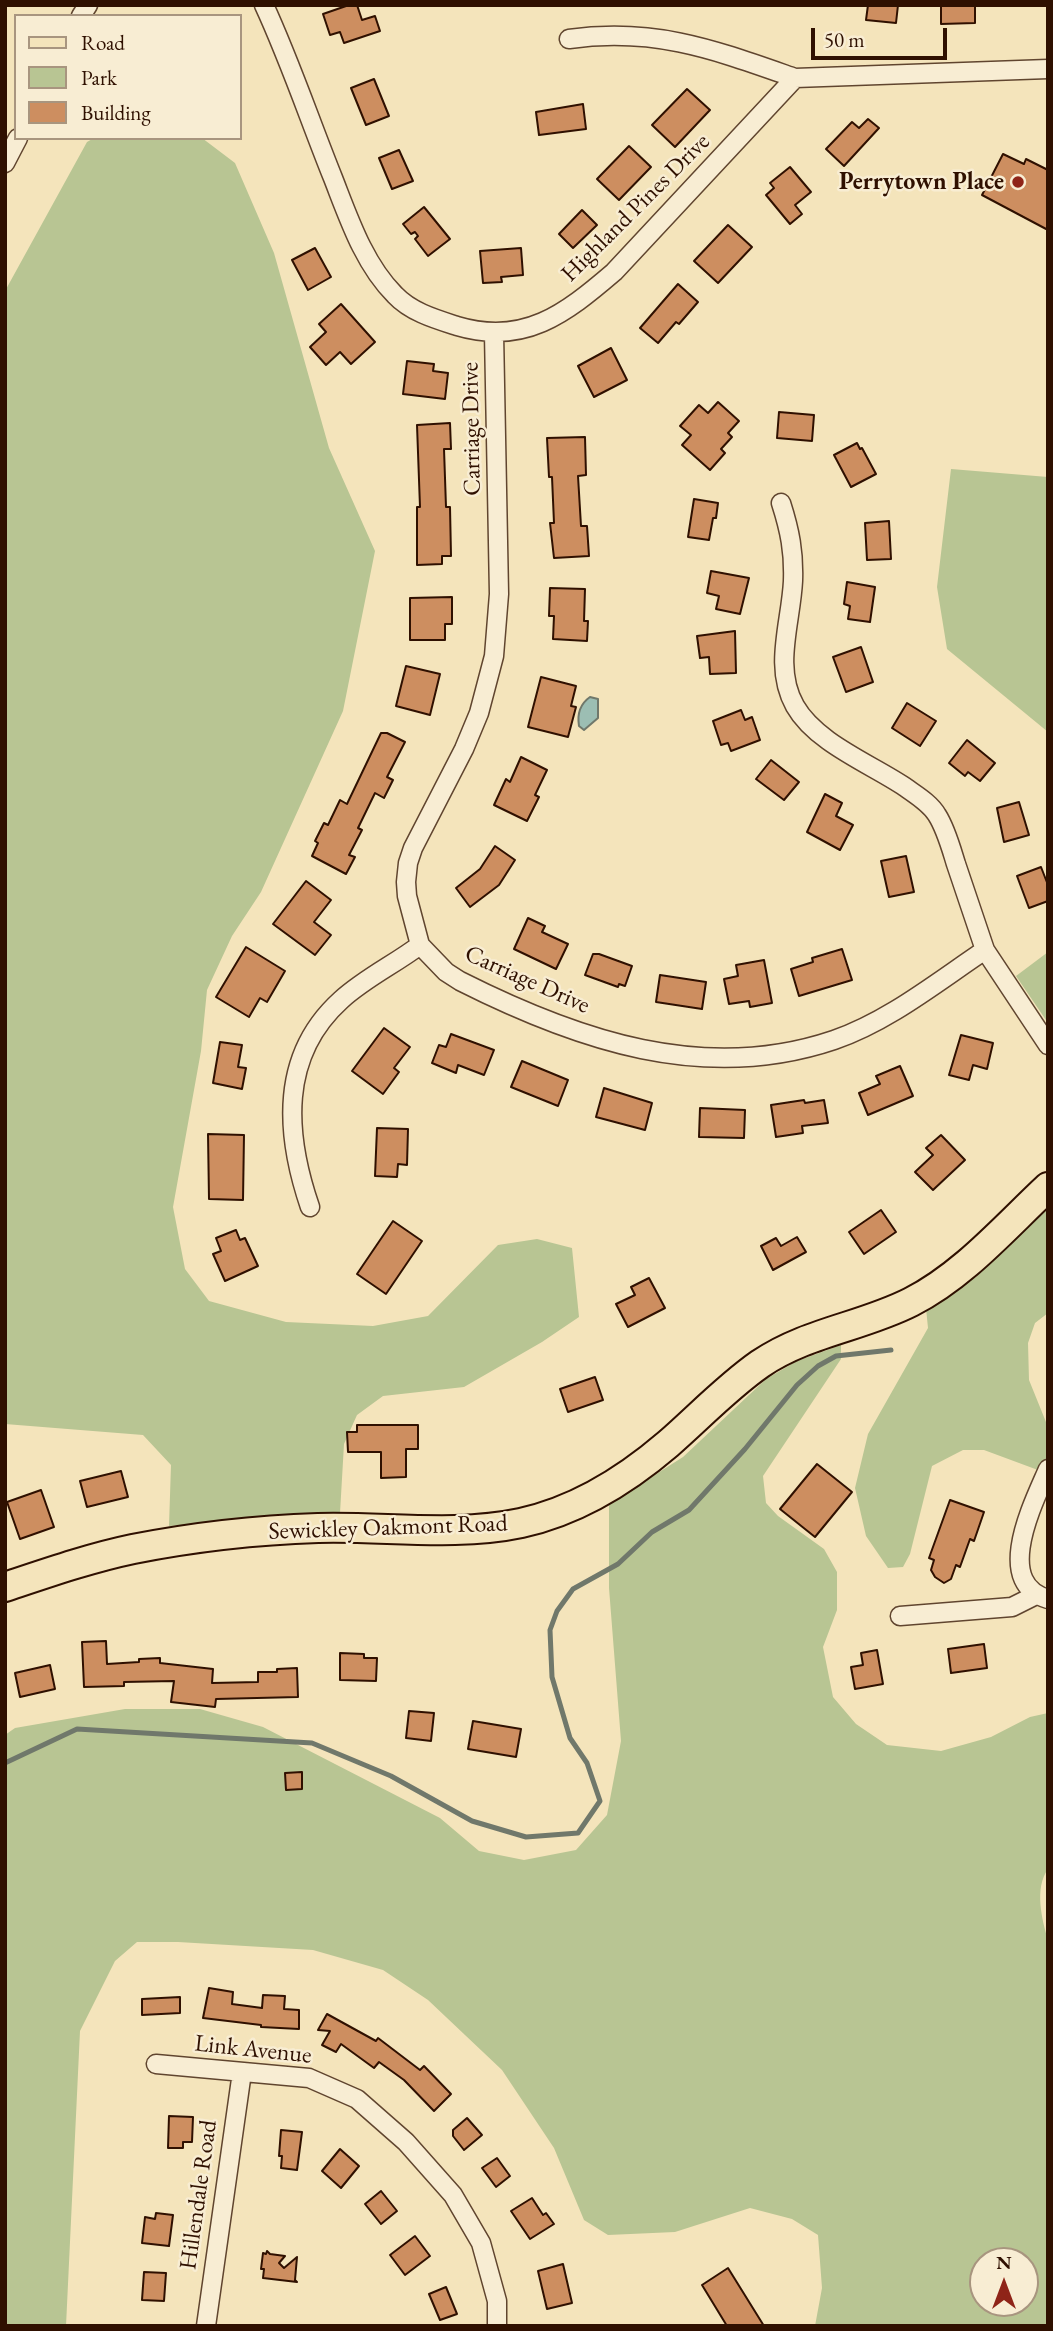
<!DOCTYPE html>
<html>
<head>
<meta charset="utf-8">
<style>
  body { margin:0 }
  #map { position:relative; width:1053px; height:2331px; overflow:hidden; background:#f4e4bb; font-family:"EB Garamond",serif }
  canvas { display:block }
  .frame { position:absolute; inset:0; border:7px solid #2f1000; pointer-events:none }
  .legend { position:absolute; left:14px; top:14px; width:228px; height:126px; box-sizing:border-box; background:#f8edd3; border:2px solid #a8957f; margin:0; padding:9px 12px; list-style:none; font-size:21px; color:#2f1000 }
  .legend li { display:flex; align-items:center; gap:14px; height:35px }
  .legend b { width:35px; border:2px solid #a8957f }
  .north { position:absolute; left:969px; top:2247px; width:70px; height:70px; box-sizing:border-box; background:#f8edd3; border:2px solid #a8957f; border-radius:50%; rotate:0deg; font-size:19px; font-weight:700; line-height:28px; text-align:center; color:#2f1000 }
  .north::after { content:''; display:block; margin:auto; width:24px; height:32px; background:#8f2418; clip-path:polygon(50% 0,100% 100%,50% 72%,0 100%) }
  .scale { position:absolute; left:811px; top:28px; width:136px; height:32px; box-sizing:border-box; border:4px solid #2f1000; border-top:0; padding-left:9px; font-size:21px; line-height:24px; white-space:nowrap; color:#2f1000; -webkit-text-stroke:5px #f8edd3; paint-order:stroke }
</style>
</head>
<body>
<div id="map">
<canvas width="1053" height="2331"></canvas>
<div class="frame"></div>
<ul class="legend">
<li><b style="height:9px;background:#f4e4bb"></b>Road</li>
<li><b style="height:19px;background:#b8c593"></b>Park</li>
<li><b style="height:19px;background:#cd8e60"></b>Building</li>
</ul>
<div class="north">N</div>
<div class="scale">50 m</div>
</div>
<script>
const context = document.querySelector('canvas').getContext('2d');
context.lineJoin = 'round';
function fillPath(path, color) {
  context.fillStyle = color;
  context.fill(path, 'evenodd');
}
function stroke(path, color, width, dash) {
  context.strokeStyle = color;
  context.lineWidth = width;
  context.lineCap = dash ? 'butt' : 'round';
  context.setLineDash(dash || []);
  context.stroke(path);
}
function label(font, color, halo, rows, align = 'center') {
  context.font = font + ' "EB Garamond",serif';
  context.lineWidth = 5;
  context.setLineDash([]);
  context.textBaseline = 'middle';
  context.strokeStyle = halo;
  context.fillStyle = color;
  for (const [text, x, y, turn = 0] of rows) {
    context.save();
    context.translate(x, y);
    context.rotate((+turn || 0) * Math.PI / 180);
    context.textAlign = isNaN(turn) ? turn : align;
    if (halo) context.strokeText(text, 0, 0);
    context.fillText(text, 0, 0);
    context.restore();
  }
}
fillPath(new Path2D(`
  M94,138H202L235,163L274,253L329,448L375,551L343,711L261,892L232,936L207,990L201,1051L173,1207L185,1269L209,1301L286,1322L373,1326L428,1316L498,1245L537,1239L572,1248L579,1317L542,1342L464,1387L383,1396L357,1415L344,1444L340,1513L169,1526L171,1465L143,1435L5,1424V291L87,142Z
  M951,469L1048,477V732L947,649L937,587Z
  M1048,952V1023L1016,976Z
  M1048,1206V1313L1035,1323L1028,1343L1029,1380L1048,1427L1046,1473L984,1450H963L932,1466L910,1554L903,1567L888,1568L866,1536L855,1488L868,1434L928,1328L926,1308L976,1277Z
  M841,1345V1359L763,1476L766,1503L778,1516L824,1549L837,1572V1610L823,1647L833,1697L856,1724L887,1745L941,1751L991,1737L1030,1717L1048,1713V1869C1034,1888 1042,1920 1048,1940V2326H815L822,2288L818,2235L792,2219L750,2208L675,2232L608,2235L584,2220L554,2148L502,2070L428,2000L383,1970L313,1950L178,1942H137L115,1961L80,2031L66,2326H5V1735L15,1728L125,1709H200L263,1727L440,1818L479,1851L524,1860L576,1850L607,1815L621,1741L609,1588V1504L683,1457L766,1379L797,1361ZM983,2261H1025V2303H983Z`), '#b8c593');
const water = new Path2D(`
  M590,697L598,699V718L584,730L579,726C577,714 580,704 590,697Z`);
fillPath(water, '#9cbeb3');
stroke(water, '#70786b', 2);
stroke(new Path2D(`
  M5,1763L77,1729L312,1743L391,1776L472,1821L526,1837L578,1833L600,1801L587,1763L570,1738L552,1677L550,1630L557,1611L573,1589L618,1564L652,1532L689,1510L745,1449L797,1385L818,1366L836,1356L891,1350`), '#70786b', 5);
const building = new Path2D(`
  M349,5H357L362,20L375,16L380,31L344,43L340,32L330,35L323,14Z
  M868,5H898L896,23L866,20Z
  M941,5H975V23L941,24Z
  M374,79L389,116L366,125L351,88Z
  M687,89L710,110L675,147L652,125Z
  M583,104L586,129L539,135L536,112Z
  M868,119L879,128L844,166L826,149L852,122L859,128Z
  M629,146L651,167L619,200L597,179Z
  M399,150L413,181L392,189L379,158Z
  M1003,154L1024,164L1026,159L1048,170V230L982,195Z
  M790,167L811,192L795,205L802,214L790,224L766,195L774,188L770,183Z
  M424,207L450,239L428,256L415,239L418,236L415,232L411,234L403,224Z
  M582,210L597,225L573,248L559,234Z
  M728,225L752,247L718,283L694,261Z
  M315,248L331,277L308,290L292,260Z
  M521,248L523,275L501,277L502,282L483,283L480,251Z
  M678,284L698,302L679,324L676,322L658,343L640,328Z
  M341,304L375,342L351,364L340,352L326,365L310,347L326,332L319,324Z
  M611,348L627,380L594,397L578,366Z
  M407,361L434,364L433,371L448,373L445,399L403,394Z
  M718,402L739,421L728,433L732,437L721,449L725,453L710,470L682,445L691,435L680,426L699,405L708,413Z
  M779,412L814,415L812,441L777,438Z
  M450,423L451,449H444L446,507H450L451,556H442V564L417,565V507H420L417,425Z
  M585,437L586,475L578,476L581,526H587L589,556L554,558L550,523H554L552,477H549L547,438Z
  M857,443L860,449L862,448L876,474L851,487L834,455Z
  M694,499L718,503L716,518H713L709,540L688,537Z
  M889,521L891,559L867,560L865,523Z
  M711,571L749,578L740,614L716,609L719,596L707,593Z
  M847,582L875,587L870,622L848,619L850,606L844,604Z
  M550,588L585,589L584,621H588L587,641L553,639L554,616H549Z
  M452,597V624H445V640H410V598Z
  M735,631L736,673L710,674L709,657L700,658L697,636Z
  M861,647L873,682L846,692L833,657Z
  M406,666L440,674L430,715L396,706Z
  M541,677L576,686L571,706L576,707L568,737L528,727Z
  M907,703L936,721L920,746L892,728Z
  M741,710L745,720L752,717L760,740L731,751L728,743L721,745L713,721Z
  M381,733H387L405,742L387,777L393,780L384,798L375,793L358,828L362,830L349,855L355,857L346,874L312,856L318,843L315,841L324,823L328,825L340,800L347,804Z
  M967,740L995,763L980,781L968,772L965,776L949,763Z
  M521,757L547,770L535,795L539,797L527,821L494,805L506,779L510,782Z
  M771,760L799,782L784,800L756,779Z
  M825,794L842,803L836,816L853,825L840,850L807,832Z
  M1019,802L1029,835L1004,842L997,808Z
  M495,846L515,860L499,885L470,907L456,888L480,869Z
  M906,856L914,892L889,897L881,861Z
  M1041,867L1048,885V901L1029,908L1017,876Z
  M306,881L331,900L314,922L331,935L315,955L273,924Z
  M528,918L545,926L542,932L568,944L556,969L514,949Z
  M246,947L285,971L267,1002L260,998L249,1017L216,997Z
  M842,949L852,980L799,996L791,969L813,962L812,958Z
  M593,954H599L632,966L625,986L619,984L618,987L585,975Z
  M764,960L772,1003L750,1007L749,1001L729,1004L724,979L738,976L736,965Z
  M660,975L706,982L702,1009L656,1002Z
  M384,1028L410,1047L394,1068L399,1072L383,1094L352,1071Z
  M451,1034L494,1050L484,1075L458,1065L456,1073L432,1063L439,1045L446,1047Z
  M961,1035L993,1043L987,1069L973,1065L969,1080L949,1075Z
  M220,1042L242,1045L238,1067L246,1068L242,1089L213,1083Z
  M522,1061L568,1080L558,1106L511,1087Z
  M900,1066L913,1096L868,1115L859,1093L880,1084L876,1076Z
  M604,1088L652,1103L645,1130L596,1117Z
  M804,1100L805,1103L824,1100L828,1123L802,1126L803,1133L776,1137L771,1105Z
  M700,1108L745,1110L744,1138L699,1137Z
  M377,1128L408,1129L407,1165L398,1164L397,1177L375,1176Z
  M208,1134L244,1135L243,1200L209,1199Z
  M941,1135L965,1160L933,1190L915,1172L933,1155L926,1148Z
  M881,1210L896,1232L864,1254L849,1232Z
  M393,1221L422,1241L386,1294L357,1274Z
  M236,1230L240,1240L245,1238L258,1266L225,1281L213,1254L221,1251L216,1238Z
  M797,1237L806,1252L773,1270L761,1246L776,1238L781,1246Z
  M649,1278L665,1308L628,1327L616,1304L635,1295L631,1287Z
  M595,1377L603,1400L568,1412L560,1389Z
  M357,1425H418V1449H406V1477L381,1478V1452H348L347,1432H357Z
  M817,1464L852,1492L815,1537L780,1509Z
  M121,1471L128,1497L87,1507L80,1481Z
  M41,1490L54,1527L20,1539L7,1502Z
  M950,1500L984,1512L974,1541L970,1539L960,1567L956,1565L951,1579L944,1583L935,1577L931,1570L934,1560L929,1558Z
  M106,1641L107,1664L139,1662V1659L160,1658V1663L213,1669L212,1683L258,1682V1672H277V1669L297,1668L298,1697L216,1699L215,1707L171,1702L174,1681L124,1682V1686L84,1687L82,1642Z
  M984,1644L987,1668L951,1673L948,1649Z
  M877,1650L883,1684L855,1689L851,1667L863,1665L861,1653Z
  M340,1653L364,1654V1658H377L376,1681L340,1680Z
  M50,1665L55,1689L20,1697L15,1673Z
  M409,1711L434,1713L431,1741L406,1738Z
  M473,1721L521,1729L516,1757L468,1749Z
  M302,1772V1789L286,1790L285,1773Z
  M209,1988L233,1992L232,2004L262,2008L263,1995L285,1996L284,2009L299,2010V2029L261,2027V2025L203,2018Z
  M180,1997V2013L142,2015V1999Z
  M327,2014L376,2041L378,2038L420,2070L424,2066L451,2094L434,2111L404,2080L379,2062L374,2068L341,2044L336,2052L322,2045L330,2031L318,2030Z
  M169,2116L193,2117L192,2142H183V2148H168Z
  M467,2118L482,2135L464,2150L453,2136V2130Z
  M281,2130L302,2132L297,2170L281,2168L282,2156H279Z
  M340,2149L359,2166L341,2188L322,2171Z
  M497,2158L510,2176L496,2187L482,2168Z
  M381,2191L397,2211L381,2224L365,2204Z
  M532,2198L543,2215L546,2213L554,2224L530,2239L511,2211Z
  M156,2213L173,2215L169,2246L142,2243L145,2217L155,2219Z
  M415,2236L430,2256L405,2275L390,2255Z
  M267,2251L270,2254L285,2256L279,2263L284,2268L297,2257L295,2280L297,2282L263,2278L264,2269H261L263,2253L266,2254Z
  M563,2264L572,2303L547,2309L538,2271Z
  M728,2268L764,2326H727L702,2285Z
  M144,2272L166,2273L164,2301L142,2300Z
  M446,2287L457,2314L440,2320L429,2294Z`);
fillPath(building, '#cd8e60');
stroke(building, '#2f1000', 2);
const street = new Path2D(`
  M264,5C290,61 310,121 333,178C349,219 364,264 395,295C411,312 435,319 457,326C524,346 565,314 614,272L795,78L1048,69
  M81,16L88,5
  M569,39C655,27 715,50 795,78
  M5,163L18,138
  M494,333L499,594L494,656L479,713L464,749L413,848L408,863L406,882L407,896L420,945L446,972L460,981C577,1040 704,1084 834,1040C889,1021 937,982 985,950L1048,1045
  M781,503C790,531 794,552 793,581C791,623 773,667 795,706C816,743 871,764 905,787C916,795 930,803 937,815C946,829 951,848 956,864C966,893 975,921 985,950
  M310,1207C285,1134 279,1056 341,1000C365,978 395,964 420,945
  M1048,1469C1034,1502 992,1583 1048,1599
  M900,1616L1012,1607L1036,1595
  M156,2064L309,2078L357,2099L406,2142L453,2195L481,2243L497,2301V2326
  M206,2326L242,2072`);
const primary = new Path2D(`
  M5,1587C47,1573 90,1558 133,1549C194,1537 257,1530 318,1528C385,1526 455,1537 521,1523C576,1511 626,1480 668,1444C699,1417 727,1387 760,1364C807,1332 862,1327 911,1302C964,1275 1005,1227 1048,1187`);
stroke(street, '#60452f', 21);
stroke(primary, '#2f1000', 32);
stroke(street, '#f8edd3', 18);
stroke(primary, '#f4e4bb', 28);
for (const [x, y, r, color] of [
  [1018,182,7,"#8f2418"]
]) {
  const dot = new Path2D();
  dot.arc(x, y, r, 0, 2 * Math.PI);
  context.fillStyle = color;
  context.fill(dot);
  stroke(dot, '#f8edd3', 2.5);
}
label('bold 24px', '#2f1000', '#f8edd3', [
  ["Perrytown Place",1004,182]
], 'right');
label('24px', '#2f1000', '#f8edd3', [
  ["Highland Pines Drive",636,208,-45],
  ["Carriage Drive",472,429,-91],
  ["Carriage Drive",527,980,24],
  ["Sewickley Oakmont Road",388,1528,-2],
  ["Link Avenue",253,2050,6],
  ["Hillendale Road",199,2195,-82]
]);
</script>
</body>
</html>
